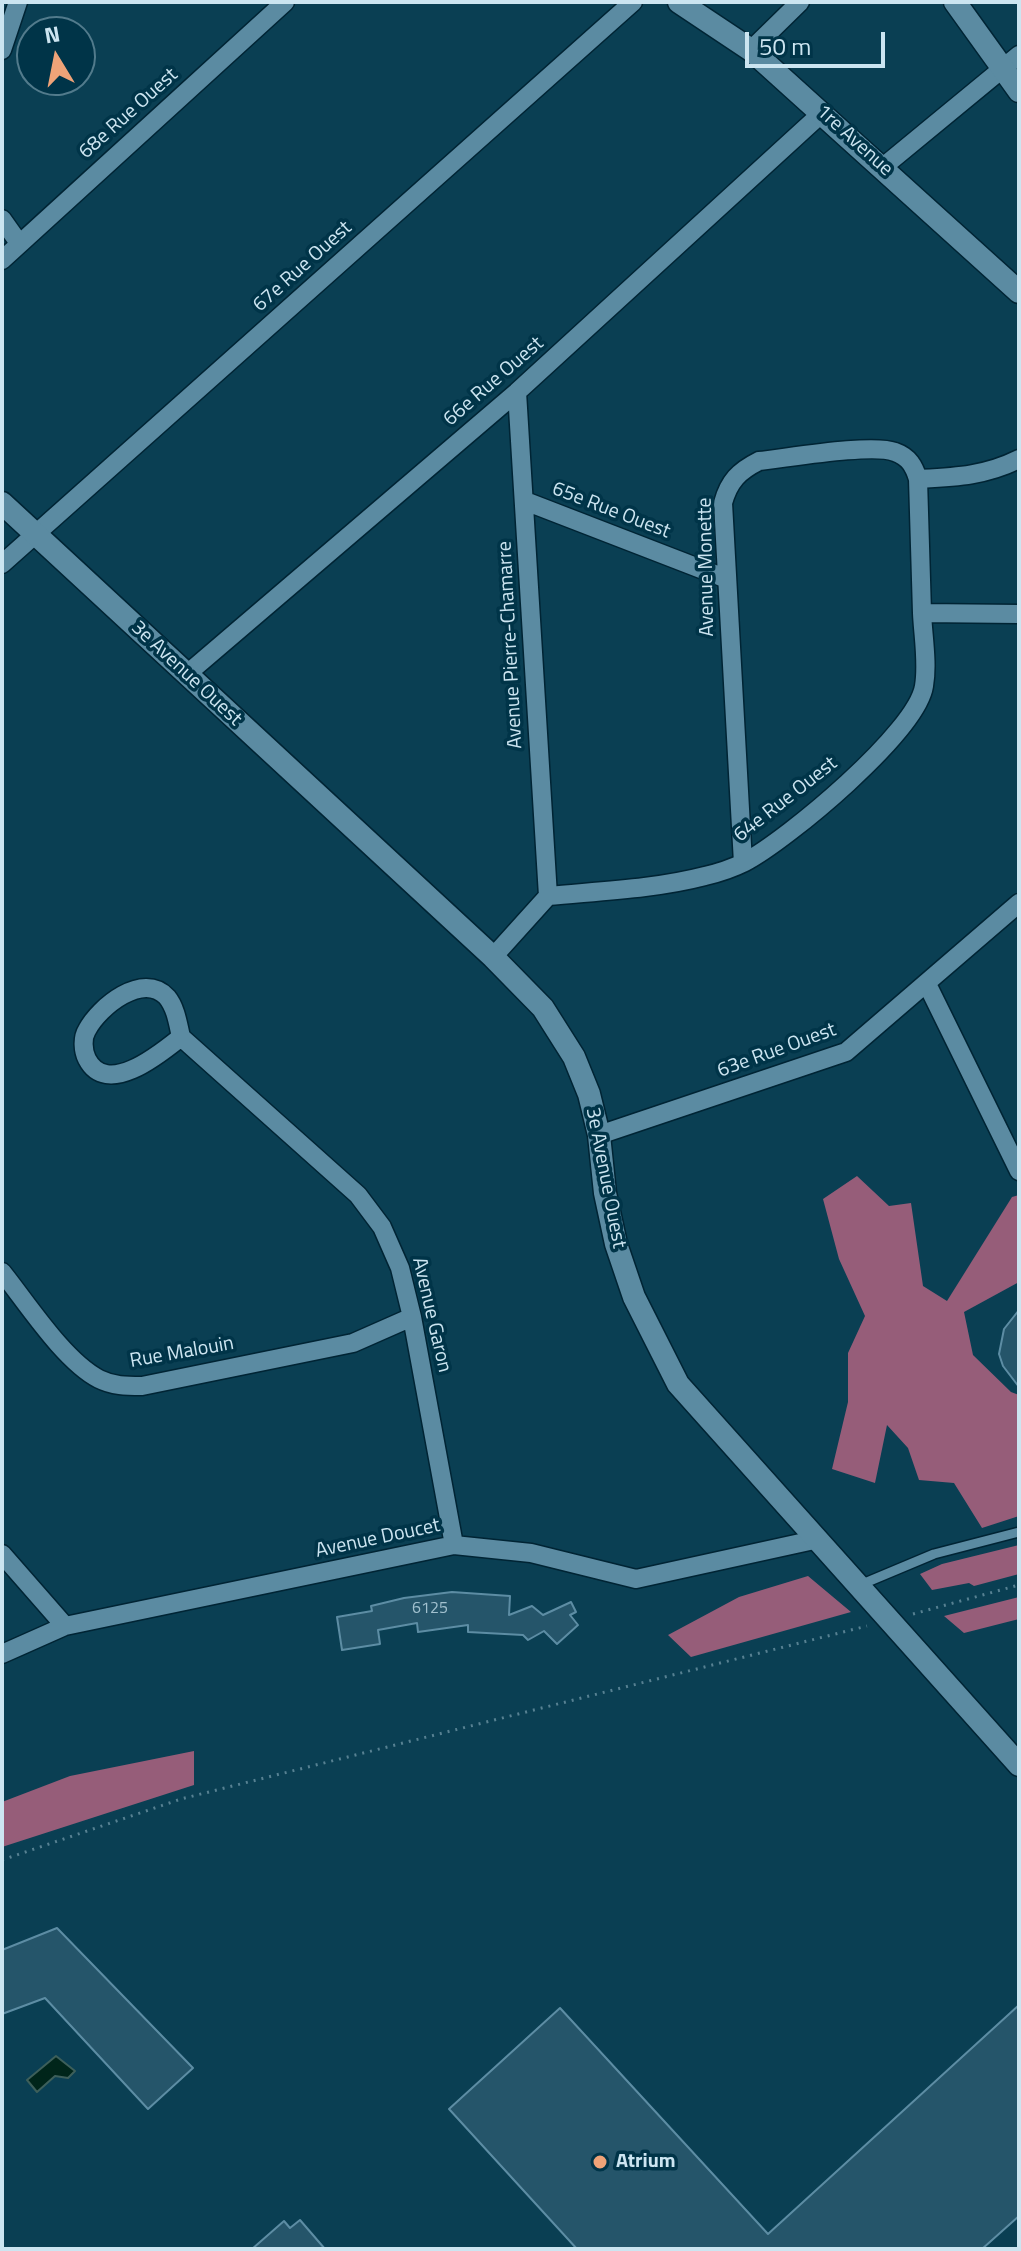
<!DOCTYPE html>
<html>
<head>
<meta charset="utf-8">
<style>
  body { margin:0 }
  #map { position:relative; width:1021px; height:2251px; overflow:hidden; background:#0a3f53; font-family:"Titillium Web",sans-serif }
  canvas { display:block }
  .frame { position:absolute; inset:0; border:4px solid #cce5f1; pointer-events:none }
  .north { position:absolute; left:16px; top:16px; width:80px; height:80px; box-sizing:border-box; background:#003448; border:2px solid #527b8c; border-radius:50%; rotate:350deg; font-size:22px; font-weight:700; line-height:32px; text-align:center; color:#cce5f1 }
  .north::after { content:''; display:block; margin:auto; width:28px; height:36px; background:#efa378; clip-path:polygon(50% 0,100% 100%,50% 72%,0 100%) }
  .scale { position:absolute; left:745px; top:32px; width:140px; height:36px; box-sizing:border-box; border:4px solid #cce5f1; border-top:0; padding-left:10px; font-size:24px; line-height:28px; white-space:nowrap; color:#cce5f1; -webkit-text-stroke:6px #003448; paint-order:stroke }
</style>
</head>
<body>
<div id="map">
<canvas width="1021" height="2251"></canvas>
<div class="frame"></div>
<div class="north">N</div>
<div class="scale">50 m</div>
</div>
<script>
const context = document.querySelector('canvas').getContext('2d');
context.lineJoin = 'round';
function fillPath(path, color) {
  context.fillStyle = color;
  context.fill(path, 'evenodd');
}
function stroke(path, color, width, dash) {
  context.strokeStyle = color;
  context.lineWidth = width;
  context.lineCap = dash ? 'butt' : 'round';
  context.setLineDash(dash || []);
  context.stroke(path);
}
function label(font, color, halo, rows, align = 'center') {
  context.font = font + ' "Titillium Web",sans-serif';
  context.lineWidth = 7;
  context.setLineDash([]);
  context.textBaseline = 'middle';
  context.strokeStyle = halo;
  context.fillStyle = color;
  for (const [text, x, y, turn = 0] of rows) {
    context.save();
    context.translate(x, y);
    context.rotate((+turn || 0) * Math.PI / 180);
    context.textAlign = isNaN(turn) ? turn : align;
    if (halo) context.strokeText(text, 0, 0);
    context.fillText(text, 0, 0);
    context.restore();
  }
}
fillPath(new Path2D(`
  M857,1176L889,1206L911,1203L923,1286L947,1301L1012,1197L1019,1195V1282L964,1312L973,1355L1011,1392L1019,1395V1516L982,1528L954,1483L919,1480L908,1448L887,1425L875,1483L832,1469L848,1402V1353L865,1316L839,1259L823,1199Z
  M1019,1545V1574L974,1586L969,1583L932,1590L920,1574L942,1564Z
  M808,1576L851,1612L691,1657L668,1635L739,1597Z
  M1019,1597V1619L964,1633L944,1616Z
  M194,1751V1785L2,1847V1802L70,1776Z`), '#965d79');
const water = new Path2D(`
  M56,2056L75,2071L68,2078L55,2076L37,2092L27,2080Z`);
fillPath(water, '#00251a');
stroke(water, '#3d5f5a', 2);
const building = new Path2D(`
  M1019,1310V1387L1003,1366L999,1354L1004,1329Z
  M452,1592L510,1596L509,1615L532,1606L543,1615L571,1602L576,1612L570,1615L578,1625L557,1644L544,1631L528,1640L523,1635L468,1632V1625L418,1632L417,1623L378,1630L380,1644L342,1650L337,1617L372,1611L371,1606L404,1598Z
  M57,1928L193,2068L148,2109L45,1998L2,2014V1950Z
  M1019,2005V2216L982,2249H577L449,2109L560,2008L768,2234Z
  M300,2220L325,2249H252L284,2221L290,2228Z`);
fillPath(building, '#25556a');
stroke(building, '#5d8da4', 2);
const service = new Path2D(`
  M860,1585L934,1554L1019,1532`);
const minor = new Path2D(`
  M2,50L18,2
  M751,50L800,2
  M883,167L1019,55
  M2,219L19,243
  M2,260L285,2
  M517,392L548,896
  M918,479C955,477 985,476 1019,459
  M525,501L727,579
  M2,564L633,2
  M187,674L517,392L822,113
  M743,863L723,503C729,481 739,471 759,461C788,458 872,443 895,452C909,457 914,466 918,479L922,613
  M493,957L548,896C600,891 655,889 705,876C718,873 733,868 745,862C787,840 917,732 924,686C928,663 923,636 922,613L1019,614
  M927,984L1019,1171
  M181,1037C161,1053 107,1098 87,1059C83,1051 82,1038 87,1030C99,1007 143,971 167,997C176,1008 178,1024 181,1037L358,1195L382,1227L400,1268L412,1317L454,1545
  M599,1135L846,1052L1019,903
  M2,1272C27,1303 64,1361 99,1379C113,1386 126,1386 142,1386L353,1343L412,1317
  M2,1554L65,1626
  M2,1654L65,1626L454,1545L531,1553L636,1579L814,1540`);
const tertiary = new Path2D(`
  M679,2L751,50L1019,292
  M955,2L1019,91
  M2,503L493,957L543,1008L574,1057L589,1094L599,1135L605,1193L616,1244L634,1297L678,1384L1019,1765`);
stroke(service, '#002434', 12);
stroke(minor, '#002434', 21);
stroke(tertiary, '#002434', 25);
stroke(new Path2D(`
  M913,1614L1019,1585
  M2,1860L181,1799L867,1626`), '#578192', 3, [2, 6]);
stroke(service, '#5b8ba2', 9);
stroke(minor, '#5b8ba2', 18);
stroke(tertiary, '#5b8ba2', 22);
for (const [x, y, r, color] of [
  [600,2162,8,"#efa378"]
]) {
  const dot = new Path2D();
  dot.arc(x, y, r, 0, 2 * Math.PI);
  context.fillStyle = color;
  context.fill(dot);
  stroke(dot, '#003448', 3);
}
label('16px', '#a2c1cf', null, [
  ["6125",430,1609]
]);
label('20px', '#cce5f1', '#003448', [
  ["68e Rue Ouest",129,114,-42],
  ["1re Avenue",854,141,42],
  ["67e Rue Ouest",303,267,-42],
  ["66e Rue Ouest",494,382,-41],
  ["65e Rue Ouest",611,511,21],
  ["Avenue Monette",707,567,-91],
  ["Avenue Pierre-Chamarre",511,645,-93],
  ["3e Avenue Ouest",186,674,43],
  ["64e Rue Ouest",786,800,-38],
  ["63e Rue Ouest",777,1051,-20],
  ["3e Avenue Ouest",605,1178,79],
  ["Avenue Garon",431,1315,77],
  ["Rue Malouin",182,1353,-10],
  ["Avenue Doucet",378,1539,-12]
]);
label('bold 20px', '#cce5f1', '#003448', [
  ["Atrium",616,2162]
], 'left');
</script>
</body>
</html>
